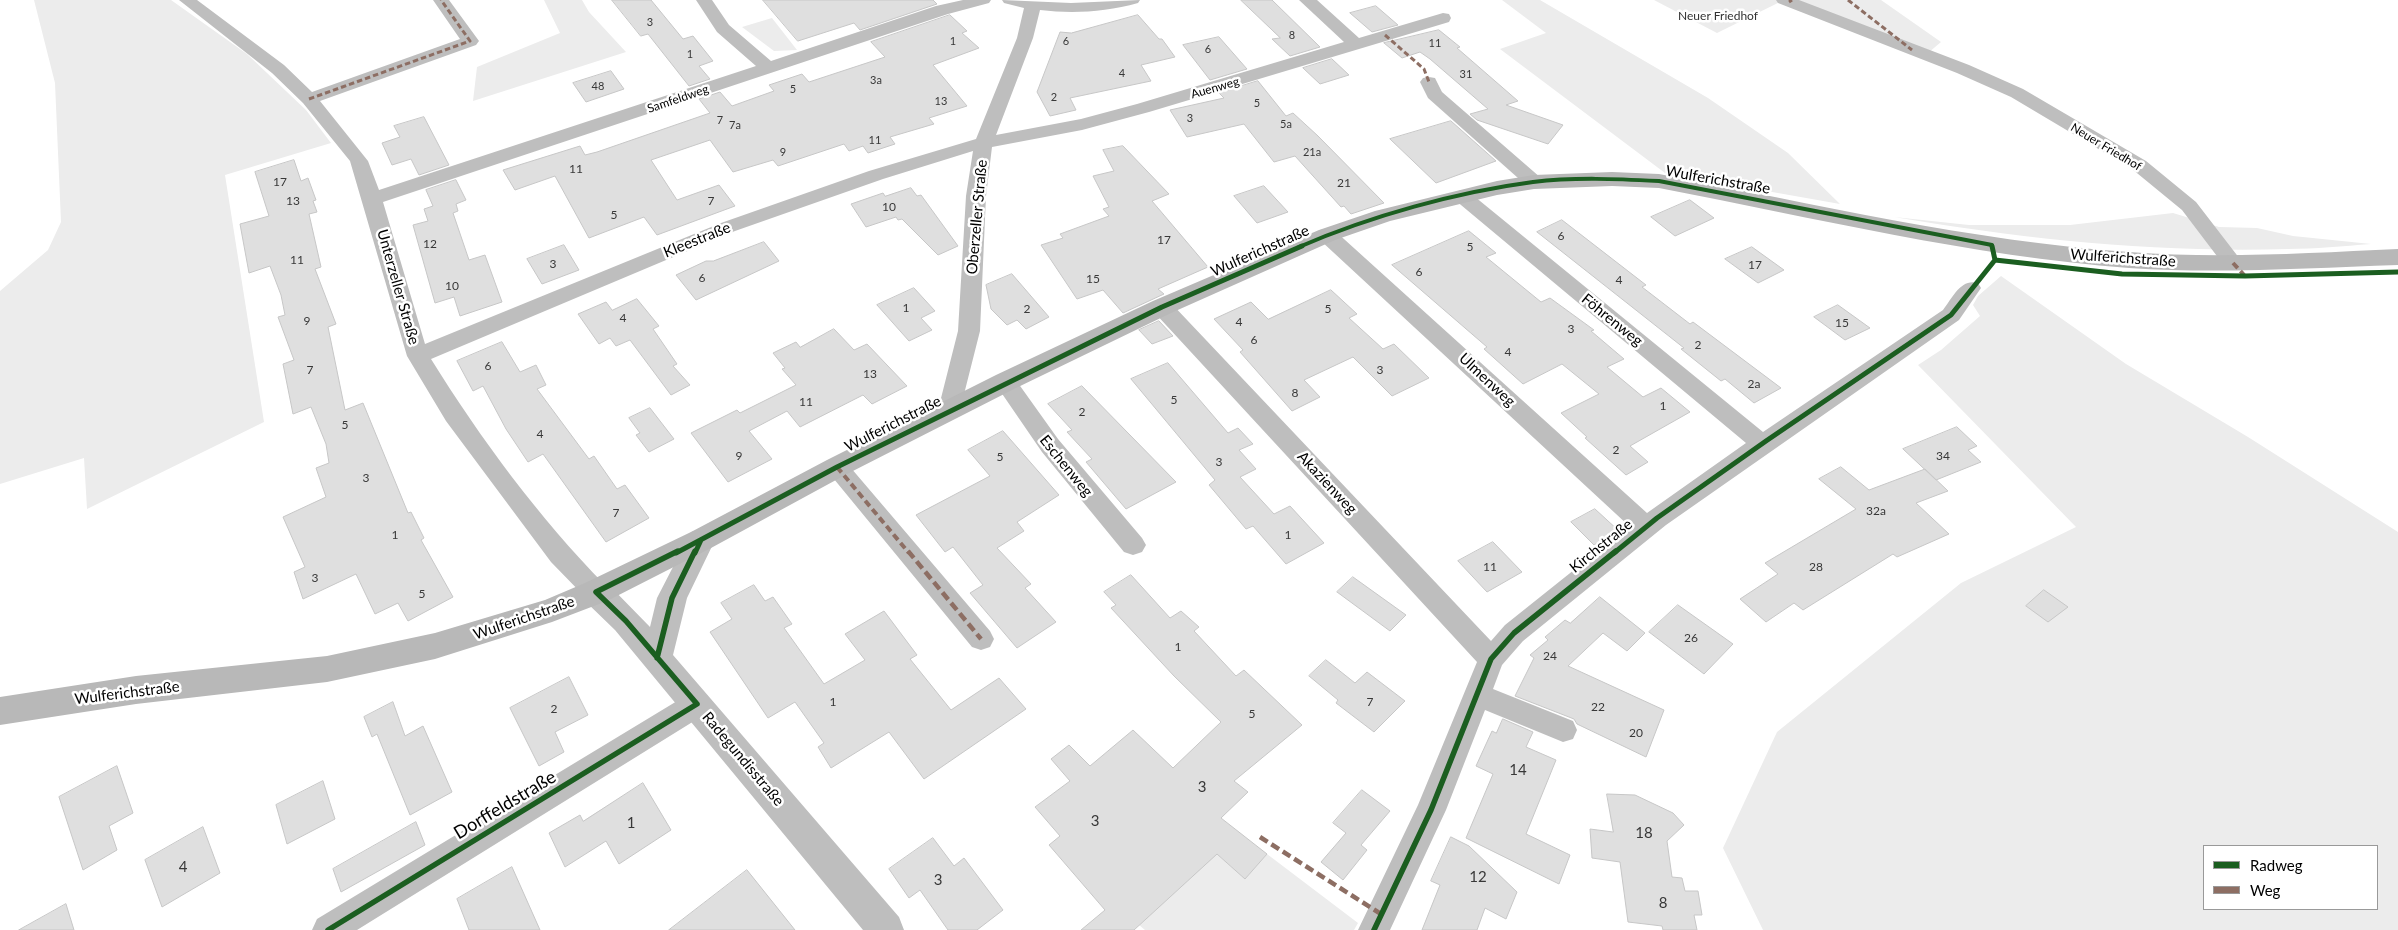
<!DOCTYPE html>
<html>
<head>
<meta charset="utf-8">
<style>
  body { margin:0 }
  #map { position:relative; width:2398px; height:930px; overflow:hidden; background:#fff; font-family:Lato,sans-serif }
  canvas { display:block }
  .legend { position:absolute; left:2203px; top:845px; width:175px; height:65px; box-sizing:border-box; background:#fff; border:1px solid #999; margin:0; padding:6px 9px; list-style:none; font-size:15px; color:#000 }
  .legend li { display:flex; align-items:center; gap:10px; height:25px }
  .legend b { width:25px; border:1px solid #999 }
</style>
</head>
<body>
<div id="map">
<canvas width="2398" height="930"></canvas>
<ul class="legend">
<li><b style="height:6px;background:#1b5e20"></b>Radweg</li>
<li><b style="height:6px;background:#8d6e63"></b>Weg</li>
</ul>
</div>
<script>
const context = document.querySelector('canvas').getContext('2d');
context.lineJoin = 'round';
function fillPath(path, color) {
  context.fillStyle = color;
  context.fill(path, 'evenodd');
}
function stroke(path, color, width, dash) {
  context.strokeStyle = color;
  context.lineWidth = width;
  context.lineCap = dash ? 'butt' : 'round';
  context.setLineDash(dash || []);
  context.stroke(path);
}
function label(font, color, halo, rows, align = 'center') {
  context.font = font + ' Lato,sans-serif';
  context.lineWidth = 5;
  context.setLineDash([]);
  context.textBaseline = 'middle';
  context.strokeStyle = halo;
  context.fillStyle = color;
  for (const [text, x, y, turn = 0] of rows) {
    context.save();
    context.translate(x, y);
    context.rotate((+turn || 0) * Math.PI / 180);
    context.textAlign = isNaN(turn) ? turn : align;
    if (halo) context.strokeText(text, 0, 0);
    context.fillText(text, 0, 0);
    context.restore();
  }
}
fillPath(new Path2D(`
  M34,0H171L247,54L306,110L331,143L225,175L264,422L87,509L84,458L0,484V291L48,250L61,222L55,83Z
  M544,0H582L589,12L626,52L473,101L477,67L560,33Z
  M1502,0H1540L1708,98L1788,153L1840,204L1665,173L1500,49L1546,33Z
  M1654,0H1784L1717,33Z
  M1794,0H1881L1941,42L1928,53Z
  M772,18L797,50L774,51L742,27Z
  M2173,213L2219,227L2257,228L2293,236L2371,244C2343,246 2315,249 2288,249C2155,253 2024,239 1894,217L1969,225H2070Z
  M2001,276L2126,364L2248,437L2398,532V930H1763L1723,848L1777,732L1961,583L2076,527L1918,365L1941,350L1980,316L1973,305L1978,296ZM2204,846H2377V909H2204Z
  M1216,853L1245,879L1267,854L1358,923L1354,930H1145L1139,925Z`), '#ececec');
const building = new Path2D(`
  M612,0H651L683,39L693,36L713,61L699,66L710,79L689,86L648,34L641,36Z
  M763,0H933L937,4L860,30L854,23L798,41Z
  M1241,0H1272L1320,47L1290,56L1272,39L1280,38Z
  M1376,6L1398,25L1372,32L1350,13Z
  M950,15L967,31L962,33L979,48L933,65L967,106L929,118L934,124L890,137L895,144L868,153L863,146L849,151L844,144L778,166L773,160L733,172L710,140L651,160L677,200L719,185L735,206L657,235L644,217L589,238L555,176L515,190L503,170L580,146L585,155L597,152L710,113L699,99L720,92L732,106L774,91L769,85L802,74L809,82L885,57L871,42Z
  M1138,15L1159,39H1162L1175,57L1141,65L1151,81L1070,98L1076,110L1050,116L1037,92L1060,32L1071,33Z
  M1439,30L1460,47L1457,48L1518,101L1506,105L1563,125L1548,144L1477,120L1470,114L1488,109L1430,59L1420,52L1402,58L1384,43Z
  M1219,37L1247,69L1210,80L1183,45Z
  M1332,59L1349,75L1320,84L1303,68Z
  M611,71L624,89L586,102L573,83Z
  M1258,81L1286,116L1293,113L1318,136L1384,203L1351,214L1344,206L1341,207L1295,156L1274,162L1244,124L1187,137L1170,110L1224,98L1219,93Z
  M424,117L449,165L419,175L411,159L392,165L382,143L400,137L394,126Z
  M1451,121L1496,161L1436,183L1390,139Z
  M1123,146L1169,194L1152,201L1208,267L1158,289L1164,294L1123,313L1103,290L1077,299L1041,245L1063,238L1060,234L1109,216L1103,209L1109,207L1093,176L1114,171L1103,150Z
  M294,160L301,181L308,178L316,200L313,201L317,212L309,214L321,267L315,269L336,324L328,327L345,410L363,403L408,513L411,512L424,538L421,540L453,597L408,621L398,603L375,614L356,574L303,599L294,572L305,567L283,517L326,497L316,468L329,463L326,444L311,407L293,414L283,364L294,360L278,317L285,315L281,295L270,266L249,273L240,224L269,216L255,172Z
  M456,180L466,200L456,204L458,211L453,213L469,260L485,255L502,302L460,316L454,297L435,303L413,225L428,221L424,209L433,206L426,190Z
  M1264,186L1288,212L1257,223L1234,196Z
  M911,188L917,196L921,195L958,246L938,255L902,219L898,220L896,217L866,227L851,204L883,193L885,196Z
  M1690,200L1714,218L1675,236L1651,217Z
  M1562,220L1646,285L1642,287L1690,324L1693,322L1781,388L1754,403L1725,379L1721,381L1681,349L1684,348L1537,232Z
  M1469,231L1496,253L1486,257L1541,302L1550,298L1594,330L1591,331L1624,359L1607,367L1643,397L1661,388L1690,412L1630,446L1648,462L1626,475L1585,438L1587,437L1561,413L1599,394L1562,364L1523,384L1484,349L1487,347L1392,265Z
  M764,242L779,261L696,300L676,275L706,261H713Z
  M564,245L579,270L542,284L527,259Z
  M1752,247L1784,270L1758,283L1725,259Z
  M1012,274L1049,317L1026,329L1017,320L1007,325L991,309L986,285Z
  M914,288L935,311L921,318L932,330L909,341L877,305Z
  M1331,290L1357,314L1349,318L1383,349L1394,344L1429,378L1392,396L1353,357L1304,380L1320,397L1292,411L1240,352L1243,350L1214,319L1251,302L1268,319Z
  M637,299L659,326L653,329L677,364L673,366L690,385L671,395L630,340L616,346L610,338L599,344L578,314L606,302L612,310Z
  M1838,305L1870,328L1845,340L1814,317Z
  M1159,321L1173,336L1152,344L1139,330Z
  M834,329L854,350L867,344L907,386L872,404L863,395L800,427L787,411L749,431L772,459L728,482L691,433L737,410L740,413L796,385L782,369L785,368L773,353L796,342L800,347Z
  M502,342L520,372L536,365L546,385L537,389L589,459L594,456L617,489L625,485L649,518L606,542L543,454L528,462L506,429L483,386L473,391L457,361Z
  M1168,363L1228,433L1238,428L1253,444L1239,450L1256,469L1240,477L1274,514L1290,506L1324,543L1286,564L1253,526L1246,529L1209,485L1215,480L1131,379Z
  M1082,386L1176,482L1126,509L1086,462L1092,459L1067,432L1072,430L1048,404Z
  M650,408L674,439L649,452L636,435L640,433L629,418Z
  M1957,427L1977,446L1968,450L1981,462L1936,480L1903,449Z
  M1003,431L1059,495L1017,522L1024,531L997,548L1031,584L1025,588L1056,622L1017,648L970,593L983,585L953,547L945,552L916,515L990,476L968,450Z
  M1841,467L1869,490L1925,469L1948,491L1916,503L1949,534L1897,557L1893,554L1803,610L1794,603L1766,622L1740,599L1778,574L1765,563L1856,509L1819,479Z
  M1595,509L1619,531L1594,545L1571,522Z
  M1493,542L1522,572L1487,592L1458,561Z
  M1131,575L1170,618L1181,611L1199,627L1194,631L1236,676L1244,670L1302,725L1234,781L1248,792L1221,818L1267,854L1245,879L1217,854L1134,930H1081L1105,910L1049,845L1060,836L1035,807L1070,781L1051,759L1069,745L1090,766L1133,730L1173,768L1221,722L1174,676L1111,608L1116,605L1104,592Z
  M1353,577L1406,615L1390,631L1337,592Z
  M754,585L765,601L773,597L792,624L784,628L824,684L865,660L845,634L884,611L917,655L910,659L951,710L999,678L1026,709L924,779L889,732L831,768L818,747L824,743L795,702L768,718L710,632L732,619L721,603Z
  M2044,590L2068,607L2048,622L2026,606Z
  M1600,597L1645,633L1627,651L1603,633L1568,666L1664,710L1646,757L1577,724L1574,719L1515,696L1534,658L1530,655L1548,640L1545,637L1565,620L1570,623Z
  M1678,605L1733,644L1704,674L1649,632Z
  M1326,660L1355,683L1367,672L1405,701L1374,732L1336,703L1338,700L1309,676Z
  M569,677L588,715L555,732L564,752L539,766L510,708Z
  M393,702L405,736L423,726L452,792L410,815L377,734L372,737L364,717Z
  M1503,719L1533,732L1526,747L1556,760L1526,834L1570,855L1559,884L1466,838L1493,774L1476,766L1492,731L1496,733Z
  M117,766L133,813L109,826L117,850L83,870L59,797Z
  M323,781L335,819L287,844L276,805Z
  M643,783L671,830L619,864L606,841L565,867L549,833L580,815L583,821Z
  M1362,790L1390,811L1361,845L1367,850L1343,880L1321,862L1346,833L1333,823Z
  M1607,794L1635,795L1673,813L1684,825L1667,841L1672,877L1682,878L1685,891H1698L1702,915H1694L1697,930H1663L1662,926L1628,922L1620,862L1592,858L1590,829L1613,832Z
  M416,822L425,845L341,892L333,869Z
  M203,827L220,873L162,907L145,860Z
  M1451,837L1469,846L1517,892L1506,919L1485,908L1477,930H1422L1440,885L1431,881Z
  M933,838L954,866L964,858L1003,910L977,930H948L920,890L909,898L889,869Z
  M512,867L540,930H469L457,899Z
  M747,870L795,930H669Z
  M66,904L74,930H19Z`);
fillPath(building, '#dfdfdf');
stroke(building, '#c7c7c7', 1);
fillPath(new Path2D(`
  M179,0H197L284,65L312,92L460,39L433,0H449L479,41L476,45L320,101L368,161L379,190L756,66L717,32L696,0H712L729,25L771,61L936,6L963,0H991L989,3L948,14L383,202L425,344L721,223L869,171L976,139L1017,38L1024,8L1004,3L1002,0L1071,3L1140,0L1138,3C1105,12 1073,14 1040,10L1033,38L996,135L1081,119L1137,104L1344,42L1299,0H1317L1359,38L1443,13L1449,14L1451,18L1449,22L1149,112L1082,130L992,147L986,196L980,331L960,410L957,416L949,418L941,416L938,410L958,331L966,196L973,151L883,179L735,231L431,359C480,438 540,519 605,585L609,592L605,599L596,603L587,599L551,562L446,421L407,356L350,161L303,103L272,73Z
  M1776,0H1799L1969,65L2023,89L2146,161L2196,202L2243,263L2240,268L2233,270L2226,268L2182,210L2132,169L2011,97L1957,73L1778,3Z
  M1429,77L1435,78L1442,92L1541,178L1544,182L1541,186L1534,188L1527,186L1428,98L1420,82L1423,78Z
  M1462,190L1469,192L1763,432L1943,310C1953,297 1961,278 1978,283L1981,288L1959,320L1666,525L1523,641L1502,665L1493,689L1573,721L1577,730L1573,739L1563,742L1485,710L1446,810L1390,930H1358L1418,805L1477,662L1154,312L1151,307L1154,302L1162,300L1170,302L1491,641L1505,625L1629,526L1320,240L1317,235L1320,230L1327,229L1334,230L1647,513L1746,443L1455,200L1452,196L1455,192Z
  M1005,374L1013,376L1058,439L1142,538L1146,545L1142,552L1133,555L1124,552L1042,452L994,382L997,376Z
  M837,458L845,461L990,631L994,639L990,647L981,650L972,647L829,473L825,467L829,461Z
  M697,692L707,695L711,704L707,713L357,930H312L317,919L687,695Z`), '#bebebe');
fillPath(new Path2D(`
  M701,529L711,532L715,540L687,598L673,655L899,917L904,930H863L615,630L585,601L581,592L585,583L596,580L607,583L650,627L657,598L691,532Z`), '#bebebe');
fillPath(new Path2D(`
  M1612,172L1659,174C1815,204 1971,241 2129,252C2219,259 2309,253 2398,249V265C2309,268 2219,274 2129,268C1971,256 1815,218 1659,188L1612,186L1534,189L1497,195L1390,221L1335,240L1171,313L1014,389L847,474L711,548L607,601L552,622L435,659L327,682L136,704L0,725V697L136,676L327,656L435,633L545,600L585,583L691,532L827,460L996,375L1153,301L1319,230L1375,211L1497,181L1534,175Z`), '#b8b8b8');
stroke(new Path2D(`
  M1848,0L1912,50
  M1789,2L1792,0
  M1385,35L1424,69L1429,82
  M309,99L470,41L441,0`), '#8d6e63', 3, [5.5, 3]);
stroke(new Path2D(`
  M2233,263L2245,276
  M837,467L909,553`), '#8d6e63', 4, [7, 4]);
stroke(new Path2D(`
  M908,551L981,639
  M1260,837L1381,914`), '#8d6e63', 4.5, [9, 4.5]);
stroke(new Path2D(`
  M1299,247C1370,216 1457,192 1533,182C1574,177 1618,179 1659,181L1992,245V247`), '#1b5e20', 4);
stroke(new Path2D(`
  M1992,246L1995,260
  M1995,260L2122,274L2245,276L2398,272
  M676,553L837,467L1162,307L1302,246
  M695,553L701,540
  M1614,553L1657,518L1766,441L1951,315L1995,260`), '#1b5e20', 5);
stroke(new Path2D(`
  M657,658L672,598L695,551
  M328,930L697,704L626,621L596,592L678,551
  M1374,930L1431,810L1491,659L1514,633L1616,551`), '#1b5e20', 5.5);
label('11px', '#383838', null, [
  ["3",650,22],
  ["8",1292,35],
  ["1",953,41],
  ["6",1066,41],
  ["11",1435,43],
  ["6",1208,49],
  ["1",690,54],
  ["4",1122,73],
  ["31",1466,74],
  ["3a",876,80],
  ["48",598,86],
  ["5",793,89],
  ["2",1054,97],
  ["13",941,101],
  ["5",1257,103],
  ["3",1190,118],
  ["7",720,120],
  ["5a",1286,124],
  ["7a",735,125],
  ["11",875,140],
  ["9",783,152],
  ["21a",1312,152]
]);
label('12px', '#333', '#fff', [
  ["Neuer Friedhof",1718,16]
]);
label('12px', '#000', '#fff', [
  ["Auenweg",1215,88,-16],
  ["Samfeldweg",678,99,-19],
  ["Neuer Friedhof",2106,147,31]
]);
label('12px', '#383838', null, [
  ["11",576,169],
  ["17",280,182],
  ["21",1344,183],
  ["13",293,201],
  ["7",711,201],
  ["10",889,207],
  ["5",614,215],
  ["6",1561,236],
  ["17",1164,240],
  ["12",430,244],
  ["5",1470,247],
  ["11",297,260],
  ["3",553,264],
  ["17",1755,265],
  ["6",1419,272],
  ["6",702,278],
  ["15",1093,279],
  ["4",1619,280],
  ["10",452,286],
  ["1",906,308],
  ["2",1027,309],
  ["5",1328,309],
  ["4",623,318],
  ["9",307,321],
  ["4",1239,322],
  ["15",1842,323],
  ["3",1571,329],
  ["6",1254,340],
  ["2",1698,345],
  ["4",1508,352],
  ["6",488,366],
  ["7",310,370],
  ["3",1380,370],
  ["13",870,374],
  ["2a",1754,384],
  ["8",1295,393],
  ["5",1174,400],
  ["11",806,402],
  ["1",1663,406],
  ["2",1082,412],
  ["5",345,425],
  ["4",540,434],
  ["2",1616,450],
  ["9",739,456],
  ["34",1943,456],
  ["5",1000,457],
  ["3",1219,462],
  ["3",366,478],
  ["32a",1876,511],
  ["7",616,513],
  ["1",395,535],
  ["1",1288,535],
  ["11",1490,567],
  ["28",1816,567],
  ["3",315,578],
  ["5",422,594],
  ["26",1691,638],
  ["1",1178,647],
  ["24",1550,656],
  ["1",833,702],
  ["7",1370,702],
  ["22",1598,707],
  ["2",554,709],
  ["5",1252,714],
  ["20",1636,733]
]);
label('15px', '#000', '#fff', [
  ["Wulferichstraße",1718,180,10],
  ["Oberzeller Straße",977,217,-85],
  ["Kleestraße",697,240,-22],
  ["Wulferichstraße",1260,251,-24],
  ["Wulferichstraße",2123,258,4],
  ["Unterzeller Straße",398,287,74],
  ["Föhrenweg",1612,320,39],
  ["Ulmenweg",1487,380,43],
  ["Wulferichstraße",893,424,-27],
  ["Eschenweg",1066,466,51],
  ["Akazienweg",1327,483,47],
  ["Kirchstraße",1601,546,-39],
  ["Wulferichstraße",524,618,-19],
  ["Wulferichstraße",127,693,-7],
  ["Radegundisstraße",743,759,50]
]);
label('15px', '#383838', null, [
  ["14",1518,770],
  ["3",1202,787],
  ["3",1095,821],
  ["1",631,823],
  ["18",1644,833],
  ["4",183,867],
  ["12",1478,877],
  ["3",938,880],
  ["8",1663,903]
]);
label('18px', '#000', '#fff', [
  ["Dorffeldstraße",505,805,-31]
]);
</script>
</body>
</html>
